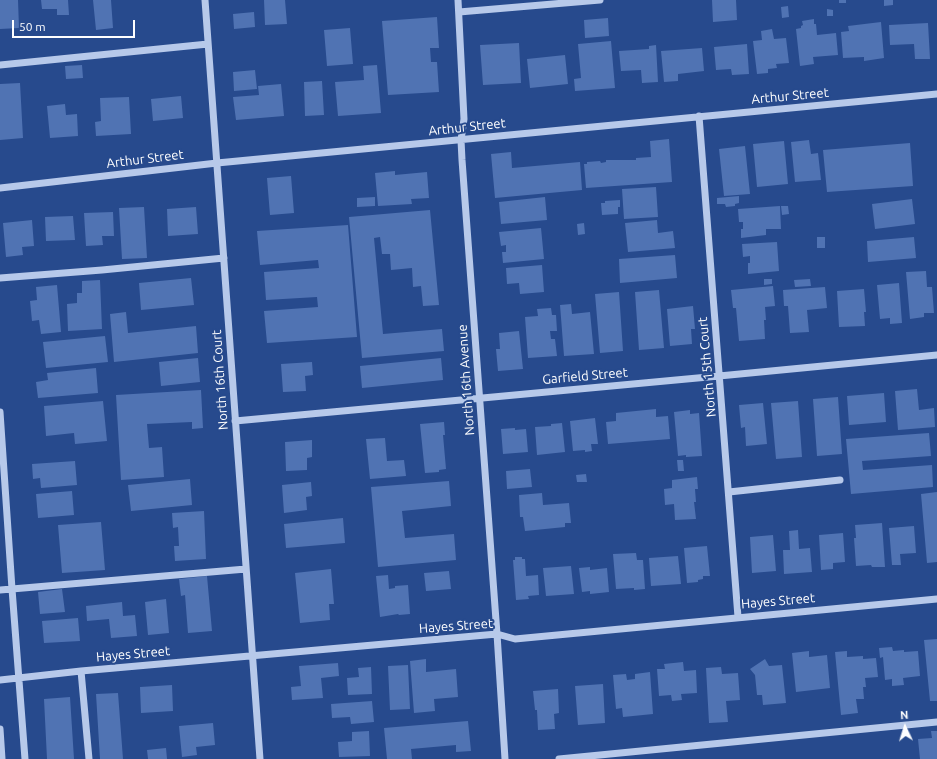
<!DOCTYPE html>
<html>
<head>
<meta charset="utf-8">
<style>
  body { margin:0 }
  #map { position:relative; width:937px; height:759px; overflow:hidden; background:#274a8d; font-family:Ubuntu,sans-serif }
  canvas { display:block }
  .north { position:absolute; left:885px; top:707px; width:40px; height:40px; -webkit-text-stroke:3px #274a8d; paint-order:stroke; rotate:356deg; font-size:11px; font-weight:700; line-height:16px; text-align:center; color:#fff }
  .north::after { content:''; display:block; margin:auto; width:14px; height:18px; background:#fff; clip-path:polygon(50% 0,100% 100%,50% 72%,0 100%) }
  .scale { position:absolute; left:12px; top:20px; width:123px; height:18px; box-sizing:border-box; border:2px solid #fff; border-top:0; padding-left:5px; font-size:12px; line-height:14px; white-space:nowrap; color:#fff; -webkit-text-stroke:3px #274a8d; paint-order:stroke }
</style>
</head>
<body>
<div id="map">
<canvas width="937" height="759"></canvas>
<div class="north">N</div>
<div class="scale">50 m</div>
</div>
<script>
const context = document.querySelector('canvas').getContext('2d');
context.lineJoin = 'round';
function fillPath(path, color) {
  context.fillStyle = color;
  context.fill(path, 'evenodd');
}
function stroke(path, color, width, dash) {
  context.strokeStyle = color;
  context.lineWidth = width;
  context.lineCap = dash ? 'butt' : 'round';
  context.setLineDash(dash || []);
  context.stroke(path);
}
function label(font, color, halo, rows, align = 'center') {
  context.font = font + ' Ubuntu,sans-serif';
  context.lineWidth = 4;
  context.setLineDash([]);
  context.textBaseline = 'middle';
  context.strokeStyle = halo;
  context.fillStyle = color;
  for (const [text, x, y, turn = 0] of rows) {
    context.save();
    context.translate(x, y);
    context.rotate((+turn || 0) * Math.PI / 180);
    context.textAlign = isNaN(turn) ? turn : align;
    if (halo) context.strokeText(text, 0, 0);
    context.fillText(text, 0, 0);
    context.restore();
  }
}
fillPath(new Path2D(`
  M0,0H18L19,28L0,29Z
  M41,0H68L69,15H57V9H42Z
  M93,0H111L113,28L96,30Z
  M264,0H285L287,24L265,25Z
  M712,0H736L737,20L713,22Z
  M839,0H846V3H839Z
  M884,0H893V5L884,6Z
  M788,6L789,17L782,18L781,7Z
  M827,9L833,10V16H827Z
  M254,12L255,27L234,29L233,14Z
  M437,17L439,48H430L431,62H437L439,92L388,95L382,21Z
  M608,18L609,36L585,38L584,20Z
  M814,19V24H816L817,35L836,33L838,55L813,57L814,64L800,66L796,29L801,28V26L803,25L802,21Z
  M881,22L884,58L864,61V57L843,58L841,32L849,31L848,26Z
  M928,23L930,59H915L914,44L890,45L889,25Z
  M350,28L353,64L327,66L324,30Z
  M772,29L774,39L786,38L789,63L776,64L777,68L768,69V73L757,74L753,41L762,40L761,31Z
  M611,41L615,88L575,91L574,79L581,78L578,44Z
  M519,43L521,83L483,85L480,45Z
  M747,44L749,74L732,75L731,69L716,70L714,47Z
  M656,45L658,82L642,83L641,70L621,71L619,51L649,49V46Z
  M702,48L704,71L678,74V81L664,82L661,51Z
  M565,55L568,84L530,88L527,59Z
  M82,65L83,78L66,79L65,66Z
  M377,65L381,113L338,116L335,82L364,80L363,66Z
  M255,70L257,89L234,91L233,72Z
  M322,81L324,115L305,116L304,82Z
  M20,83L23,138L0,140V84Z
  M281,84L284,116L236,120L233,97L259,95L258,86Z
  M181,96L183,118L153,121L151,99Z
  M129,97L131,134L96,136L95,122L101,121L100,98Z
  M65,104L66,115L77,114L78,136L50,138L47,106Z
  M669,139L672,182L586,188L584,164H587V162L600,161L601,163L606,162V160H636V158L651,157L650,141Z
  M809,140L811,154L818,153L821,180L795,182L791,142Z
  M784,141L788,184L757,187L753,144Z
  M910,143L913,186L827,192L823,150Z
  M745,146L750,194L724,196L719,149Z
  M511,152L512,168L580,162L582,190L495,198L491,154Z
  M395,171V175L427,172L429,198L411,199L412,204L378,206L375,173Z
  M291,176L294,213L270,215L267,178Z
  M656,187L658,217L624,219L622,189Z
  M739,196V203L735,204V206L726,207L725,204H717V198Z
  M375,197V206L357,207V198Z
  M545,197L547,220L501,224L499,202Z
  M912,199L915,224L875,229L872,204Z
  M620,200V207H618V214L602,215L601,203H605V201Z
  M780,206L781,229H766V235L741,238V229H743V222H739L738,209Z
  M781,206H788L789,214L782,215Z
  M144,207L147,258L122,259L119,208Z
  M196,207L198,234L168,236L167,209Z
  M430,210L439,305L423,306L421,286L413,287L412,268L391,270L390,254H382L380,237L374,238L383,334L442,329L444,351L362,358L349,217Z
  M113,212L114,236H102L103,245L86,246L84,213Z
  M73,216L75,240L46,241L45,217Z
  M32,220L34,246L22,247L23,255L6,257L3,223Z
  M657,220L658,233L673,231L675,248L628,252L625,223Z
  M584,223L585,234L578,235L577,224Z
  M348,225L357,337L267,343L264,311L318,307L317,297L266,300L264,272L319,268L318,260L260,265L257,231Z
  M541,228L544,259L503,263L502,252H506V245L501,246L499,232Z
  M817,237H825V248H817Z
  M914,237L916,258L868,262L867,241Z
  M777,242L779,271L748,274V263H750V256L743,257L742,244Z
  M675,255L677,278L620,283L619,259Z
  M542,265L544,292L520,294L519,283L507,284L506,268Z
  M926,271L927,287H932L934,313H924V317L910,319L906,272Z
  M191,278L194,305L141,310L139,283Z
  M764,279H772V284L764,285Z
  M810,279L811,286L795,287L794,280Z
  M100,280L102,329L68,331L67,304L77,303V293H82V281Z
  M899,283L902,323L890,324V318L880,319L877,285Z
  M57,285L61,332L41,334L39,320L32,321L30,301L37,300L36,287Z
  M773,286L775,306L765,307L766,320H764L765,339L739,341L736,308H733L731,290Z
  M825,287L827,308L807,310L809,332L790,333L788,306H784L783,290Z
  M864,289L866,312H864L865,326L839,327L837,291Z
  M659,290L664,348L639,350L635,292Z
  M619,292L623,351L600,353L595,294Z
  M571,304L572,314L590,312L594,354L564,356L560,305Z
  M693,306L695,329H691L692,344L670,346L667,309Z
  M551,308L552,315H556L557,331H550L551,339H555L557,356L528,358L525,317L538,316L537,309Z
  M126,312L128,333L196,326L198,353L114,362L110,314Z
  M519,331L523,369L498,371L496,349H500L499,333Z
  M105,336L108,362L46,368L43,342Z
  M198,358L200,382L161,386L159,362Z
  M441,358L443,380L362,388L360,366Z
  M312,362L313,375L305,376L306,391L283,392L281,364Z
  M96,368L98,393L38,398L36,382L48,380L47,373Z
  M917,389L919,410L934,408L935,427L898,430L895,391Z
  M201,390L203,428L192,429V422L147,424L149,448L162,447L164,477L121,480L116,395Z
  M884,393L886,422L849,425L847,396Z
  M838,397L842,454L817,456L813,399Z
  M103,401L107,441L75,444L74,433L46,436L44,406Z
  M798,401L802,457L776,459L771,403Z
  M763,403L767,444L746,446L745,427L741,428L739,405Z
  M656,409V417L668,416L670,439L608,444L606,422L616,421V413Z
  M690,410V414L699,413L702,456L686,457V455L678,456L674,412Z
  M595,418L598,444H591L592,451L585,452V450L573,451L570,421Z
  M444,422L445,435H443L446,469L439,470V472L425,473L420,424Z
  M562,423L565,452L537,455L535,427L551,426V424Z
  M515,428V430L526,429L528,452L503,454L501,429Z
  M929,433L931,456L862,461L863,470L932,465L933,487L851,494L846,439Z
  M385,438L387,461L404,460L406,476L370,479L366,439Z
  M312,440V457L307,458V470L286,471L285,442Z
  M677,460H683L684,471H678Z
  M75,461L77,485L41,488L40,478L33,479L32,464Z
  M530,469L532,487L507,489L506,471Z
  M586,474L587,482H577L576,475Z
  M697,477L698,489H695L696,502H694L696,519L675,520L674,504L665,505L664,489L672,488V480Z
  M190,479L192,505L131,511L128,485Z
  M449,481L451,506L402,511L405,538L454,534L456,560L378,567L371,487Z
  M311,482L312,496L306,497L307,510L284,513L282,485Z
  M72,491L74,515L38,518L36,494Z
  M937,492V562L927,563L921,494Z
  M542,493L543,505L569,503L571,523H565V527L525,531L523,517H520L519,495Z
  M204,511L206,559L175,561L174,546H179L178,527L173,528L172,513Z
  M343,518L345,543L286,548L284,524Z
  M101,522L105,570L62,573L58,525Z
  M882,523L885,567H872L871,565L856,566L854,538H856L855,525Z
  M914,526L916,553L900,554L901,565H892L889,528Z
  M798,530L799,549L810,548L812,572L784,574L783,550H790L789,531Z
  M843,533L845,562L833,563V569L821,570L819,535Z
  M773,535L776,571L752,573L750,537Z
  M707,546L710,576H703V579L698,580V582L687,583L684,548Z
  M636,553L637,560H643L645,589L634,590V588L616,589L613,554Z
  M678,556L681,584L651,586L649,558Z
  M515,557H522V559H525L526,576L538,575L539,595L528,596L529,599L516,600L513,560H515Z
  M571,566L574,594L546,596L543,568Z
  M590,567V570L607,568L609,592L590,594V591L582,592L579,568Z
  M331,569L334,604H329L330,620L300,623L295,573Z
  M449,571L451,589L426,591L424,573Z
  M388,575L389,589L395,588V586L408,585L410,614L399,615L398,614L380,617L376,576Z
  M207,576L212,631L188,633L185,595L181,596L179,579Z
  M62,589L65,612L40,614L38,592Z
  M166,599L169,633L148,635L145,602Z
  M122,602L123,616L135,615L137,636L111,638L109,619L87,621L86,606Z
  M78,618L80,641L44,643L42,621Z
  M937,639V701H930L924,640Z
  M892,647L893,651L904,650V652L918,651L920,676L903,678L904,685L892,686V679L885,680L883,657L880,658L879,648Z
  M809,651V657L827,655L830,688L796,692L792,653Z
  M847,651V657L863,656V659L876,658L878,677L865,678L866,687H863L864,699H856L858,713L841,715L835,652Z
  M426,659V672L456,669L458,697L434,699L435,711L414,713L410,661Z
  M765,659L769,666L782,665L786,703L763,705L762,695H757L755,675L750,669Z
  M683,662L684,671L696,670L697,693L681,694L682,700L672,701L671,695L659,696L657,669H665L664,664Z
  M338,663L339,676L321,678L323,698L292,700L291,687L301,686L299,666Z
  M408,665L410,709L390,710L388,666Z
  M371,667L372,694L348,695L347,678L359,677L358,668Z
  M721,667L722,674L738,673L740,700L726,701L728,722L709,723L706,668Z
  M650,672L653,714L623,717L622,708L616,709L613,675L626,674L627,680L635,679V674Z
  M603,684L605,723L578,725L575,686Z
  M172,685L173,711L141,713L140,687Z
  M558,689L559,713L554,714L555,729L538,730L537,710H535L533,691Z
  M118,693L123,759H100L96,694Z
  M70,697L74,759H47L44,699Z
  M372,701L374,722L351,724L350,717L332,718L331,704Z
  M468,721L471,751L456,752V745L411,749L412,759H387L384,728Z
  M213,723L215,745L196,747L197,755L182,757L179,726Z
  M369,731L370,756L339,757L338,742L352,741V732Z
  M931,731H937V759H920L918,739L932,738Z
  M166,748L167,759H148L147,750Z`), '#5073b3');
stroke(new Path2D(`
  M205,0L260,759
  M458,0L464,119L461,140L462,160L497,634L505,759
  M459,12L600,0
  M0,65L208,44
  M699,116L738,617
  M0,188L217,163L937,94
  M0,278L102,270L224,258
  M0,412L12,589L25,759
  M235,421L719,376L937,355
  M729,492L840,480
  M0,590L246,569
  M81,671L89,759
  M0,680L81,671L497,634L515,639L937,599
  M0,729L2,759
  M559,759L937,722`), '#b7c9ea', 7);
label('13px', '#fff', '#274a8d', [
  ["Arthur Street",790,96,-5],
  ["Arthur Street",467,127,-6],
  ["Arthur Street",145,159,-7],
  ["North 15th Court",707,367,-95],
  ["Garfield Street",585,376,-5],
  ["North 16th Court",220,380,-94],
  ["North 16th Avenue",466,380,-94],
  ["Hayes Street",778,601,-5],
  ["Hayes Street",456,626,-4],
  ["Hayes Street",133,654,-5]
]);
</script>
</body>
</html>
